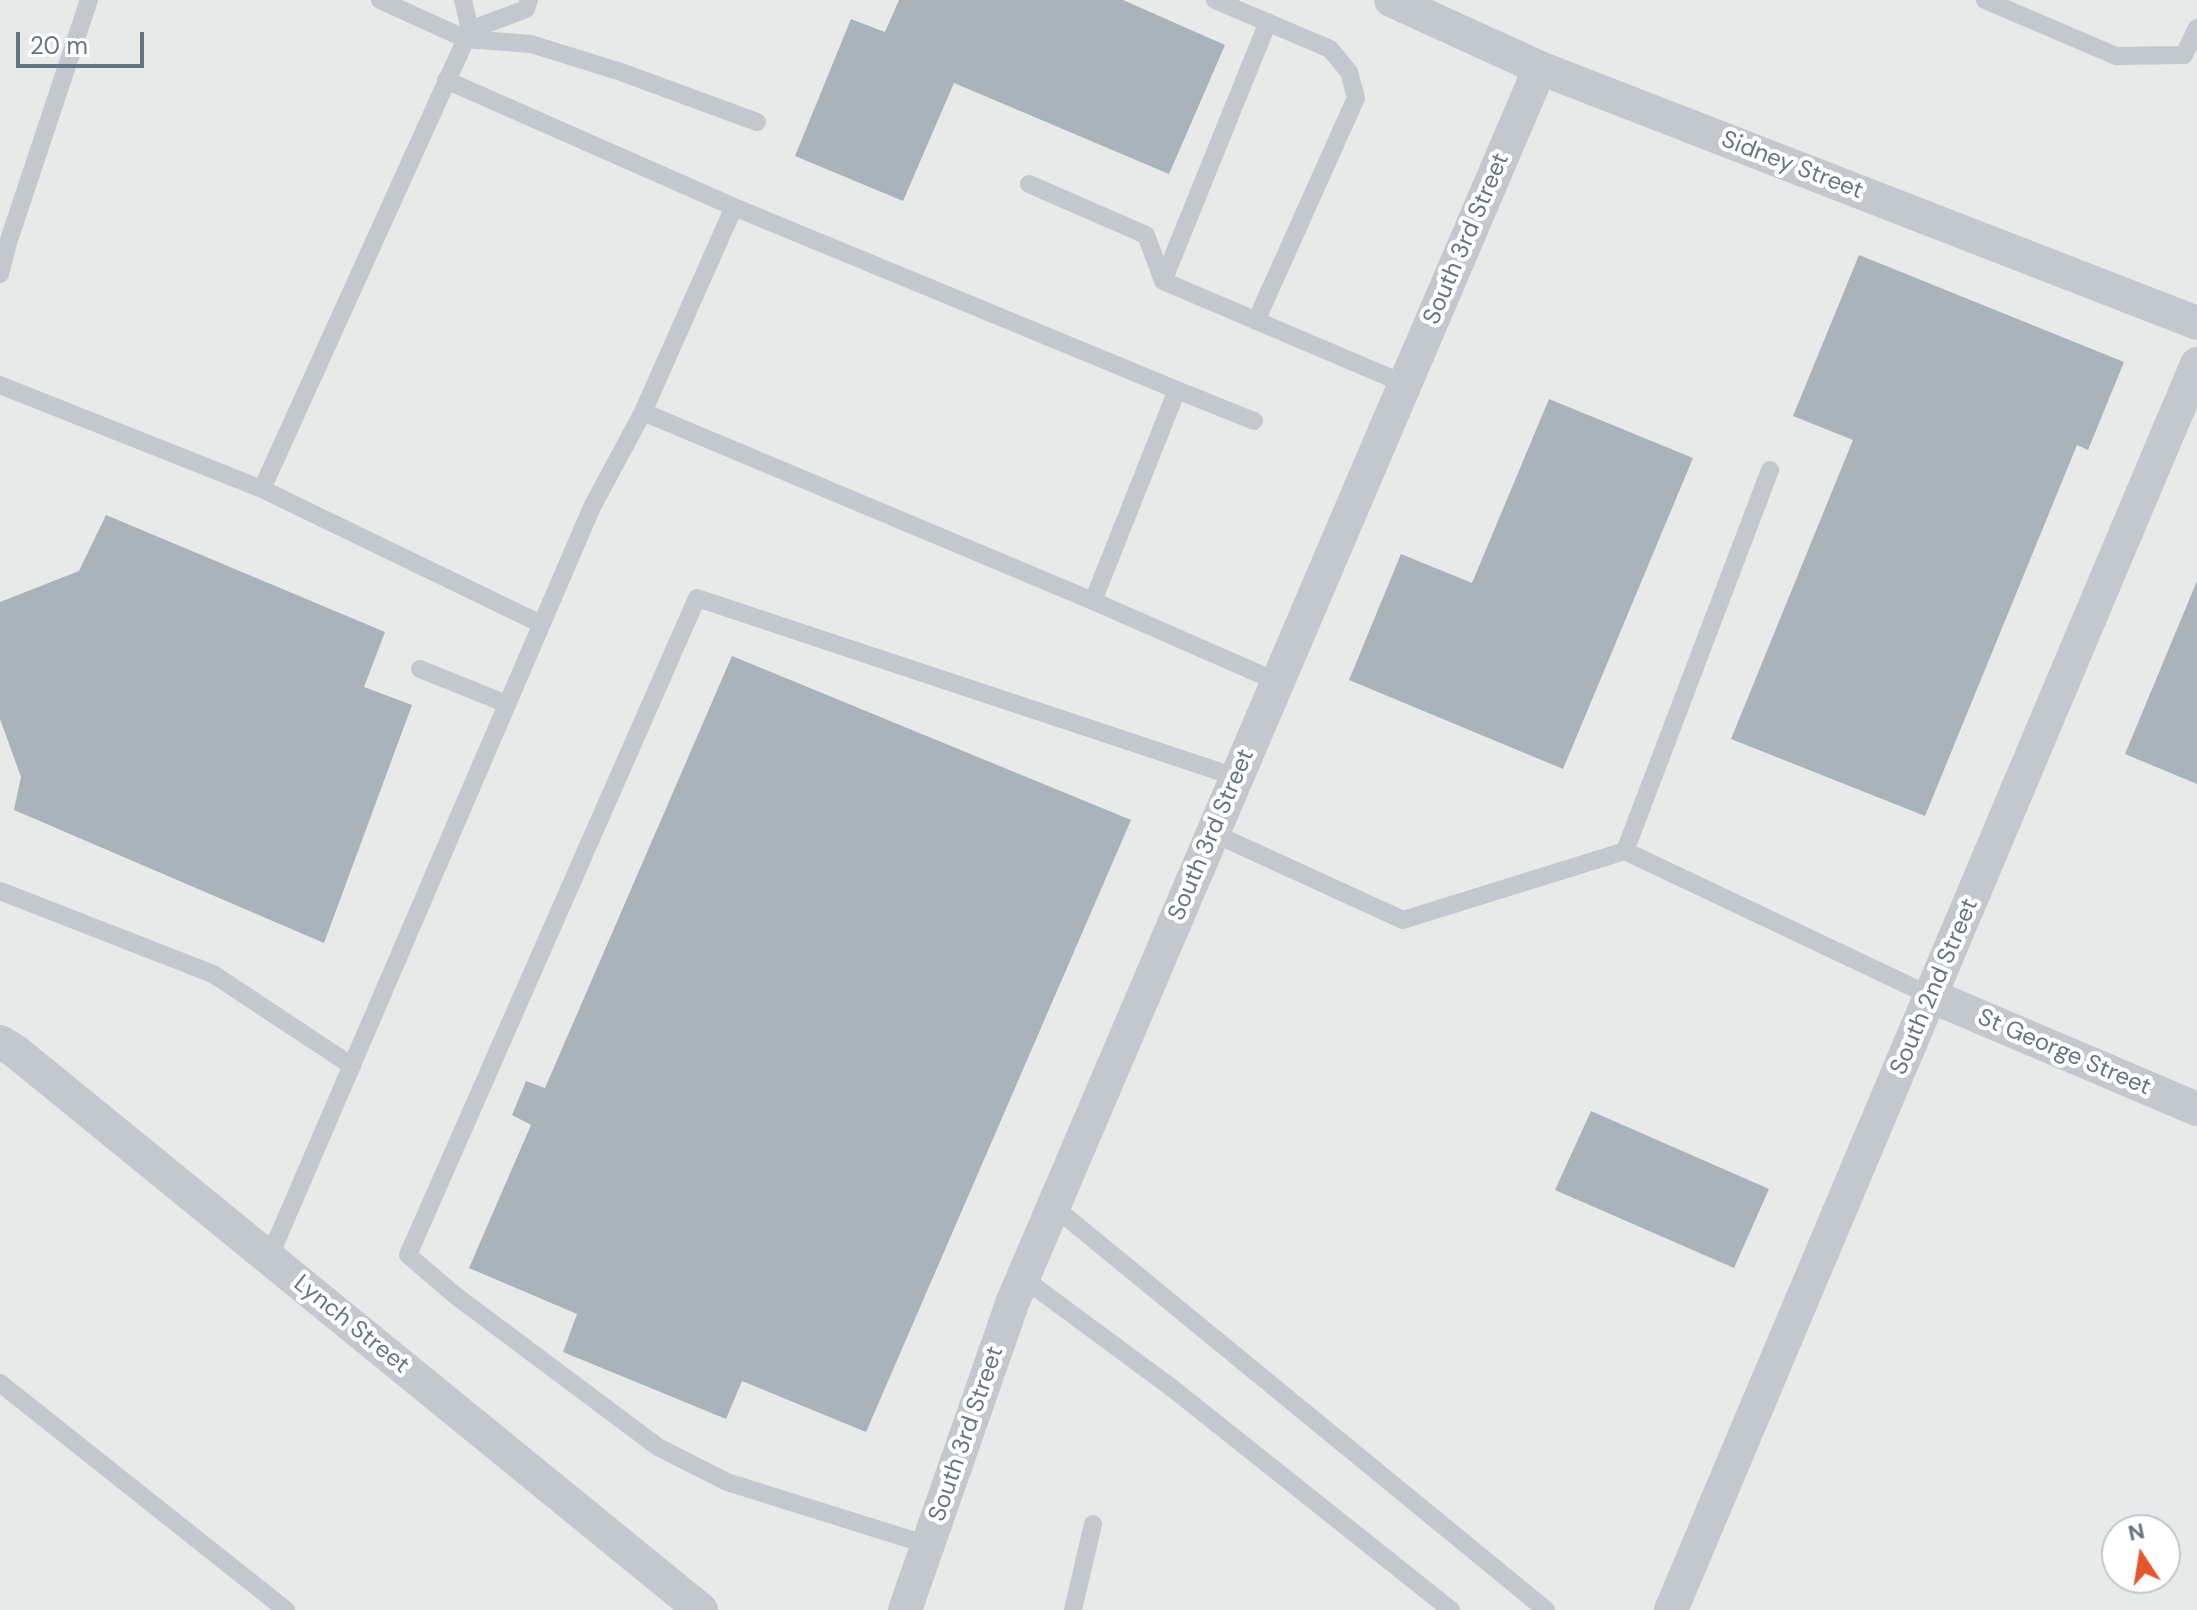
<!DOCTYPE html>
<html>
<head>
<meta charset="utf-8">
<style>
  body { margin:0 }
  #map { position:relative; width:2197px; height:1610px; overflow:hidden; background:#fafaf8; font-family:"DM Sans",sans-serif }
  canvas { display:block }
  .north { position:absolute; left:2101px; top:1514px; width:80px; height:80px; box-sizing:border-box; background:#fff; border:2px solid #c1c8cd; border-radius:50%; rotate:348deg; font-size:22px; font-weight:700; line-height:32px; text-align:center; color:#657683 }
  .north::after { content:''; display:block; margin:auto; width:28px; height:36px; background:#e4572e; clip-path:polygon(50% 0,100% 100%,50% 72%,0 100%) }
  .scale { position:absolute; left:16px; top:32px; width:128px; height:36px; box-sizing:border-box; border:4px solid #657683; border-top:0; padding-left:10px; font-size:24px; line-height:28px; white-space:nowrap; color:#657683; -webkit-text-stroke:6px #fff; paint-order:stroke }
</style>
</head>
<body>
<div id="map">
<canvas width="2197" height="1610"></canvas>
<div class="north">N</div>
<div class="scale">20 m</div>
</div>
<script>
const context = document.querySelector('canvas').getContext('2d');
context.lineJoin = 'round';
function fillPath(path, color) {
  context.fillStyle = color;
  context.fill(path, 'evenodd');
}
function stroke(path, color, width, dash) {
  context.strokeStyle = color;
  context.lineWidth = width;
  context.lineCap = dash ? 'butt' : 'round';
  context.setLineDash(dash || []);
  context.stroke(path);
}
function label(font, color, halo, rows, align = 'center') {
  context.font = font + ' "DM Sans",sans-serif';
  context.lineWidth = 8;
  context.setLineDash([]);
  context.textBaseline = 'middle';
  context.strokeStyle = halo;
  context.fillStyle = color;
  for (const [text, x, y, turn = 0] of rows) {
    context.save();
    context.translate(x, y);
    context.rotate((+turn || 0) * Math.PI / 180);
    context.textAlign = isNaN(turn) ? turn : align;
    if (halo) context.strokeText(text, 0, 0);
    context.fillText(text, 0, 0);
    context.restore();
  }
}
fillPath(new Path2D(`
  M0,0H2197V1610H0ZM2117,1530H2165V1578H2117Z`), '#e8e9e9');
fillPath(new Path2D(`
  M899,0H1123L1225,45L1169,174L954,83L903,201L795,156L851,19L885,32Z
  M1859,255L2124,362L2088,450L2077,445L1925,816L1731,739L1853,440L1793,416Z
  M1549,399L1693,458L1563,769L1349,680L1401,554L1472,583Z
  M106,515L385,632L364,687L412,705L324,943L14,810L21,777L0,719V602L79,571Z
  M2197,581V784L2125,754Z
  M732,656L1131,820L866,1432L742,1381L726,1419L563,1352L577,1314L469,1268L531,1125L512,1115L526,1081L545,1088Z
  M1591,1111L1769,1189L1734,1268L1555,1190Z`), '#aab3b9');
stroke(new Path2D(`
  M380,0L466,39L531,44L621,72L757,122
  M1215,0L1330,49L1349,72L1356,98L1256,321
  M1985,0L2116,56L2184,55L2197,28
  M470,30L526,9L529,0
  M446,80L734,207
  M1029,184L1146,235L1163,281L1405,384
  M0,274L8,243L89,0
  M1163,281L1268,22
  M0,385L262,489L470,30L463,0
  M1177,390L1254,421
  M643,412L734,207L1177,390L1093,601
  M262,489L541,624
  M420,669L507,704
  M1213,833L1403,920L1625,851L1770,470
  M1625,851L1931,996
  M0,891L213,974L352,1066
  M1053,1206L1546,1610
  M269,1258L592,507L643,412L1093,601L1278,682
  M1023,1278L1172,1388L1451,1610
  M0,1383L286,1610
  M928,1545L727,1482L658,1447L456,1296L408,1255L697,598L1236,777
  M1073,1610L1093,1524`), '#c3c8cc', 18);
stroke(new Path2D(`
  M1391,0L1540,68L2197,323
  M1931,996L2197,1109
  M0,1042L15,1051L701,1610
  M905,1610L1013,1301L1540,68
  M1671,1610L2197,364`), '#c3c8cc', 34);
label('24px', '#657683', '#fff', [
  ["Sidney Street",1792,166,21],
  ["South 3rd Street",1467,239,-67],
  ["South 3rd Street",1212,835,-67],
  ["South 2nd Street",1935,987,-67],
  ["St George Street",2064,1053,23],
  ["Lynch Street",351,1325,39],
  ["South 3rd Street",967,1434,-71]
]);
</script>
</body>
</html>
